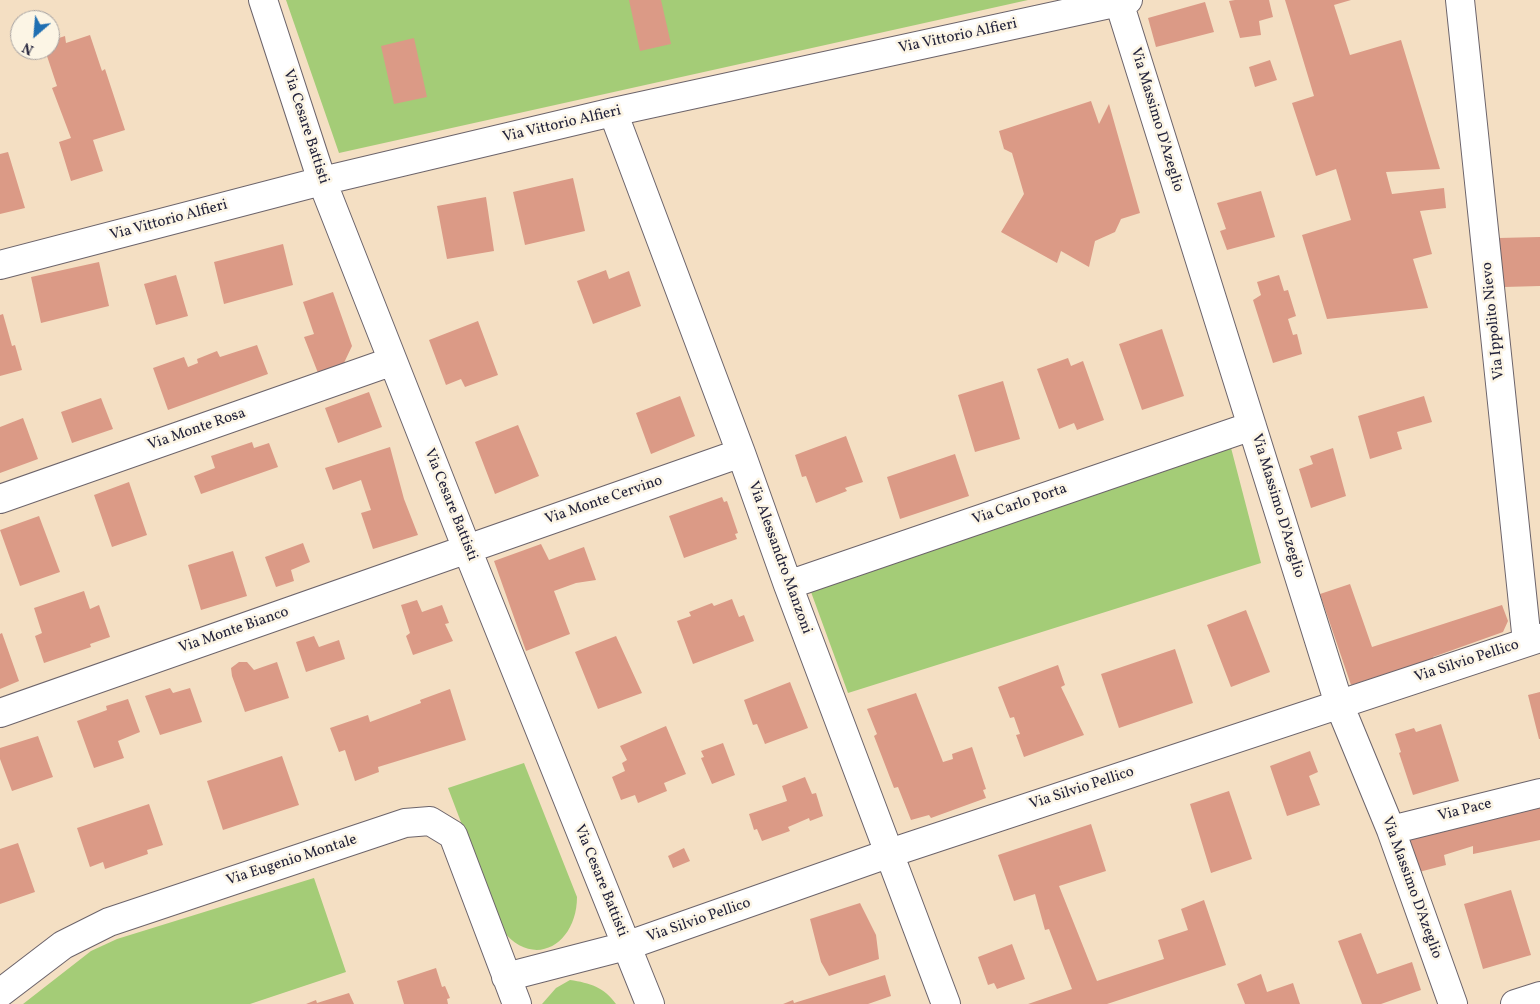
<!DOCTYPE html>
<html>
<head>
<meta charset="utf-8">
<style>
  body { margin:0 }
  #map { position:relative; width:1540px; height:1004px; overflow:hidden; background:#f4dfc3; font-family:Vollkorn,serif }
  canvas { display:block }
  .north { position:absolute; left:10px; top:10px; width:50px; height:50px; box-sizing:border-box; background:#fcf5e5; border:1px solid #a5a1a1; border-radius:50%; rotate:207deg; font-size:14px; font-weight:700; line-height:20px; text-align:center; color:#22223b }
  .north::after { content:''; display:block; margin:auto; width:18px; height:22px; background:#1f6fb2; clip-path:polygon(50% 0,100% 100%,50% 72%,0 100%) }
</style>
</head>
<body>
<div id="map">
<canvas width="1540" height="1004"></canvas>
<div class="north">N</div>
</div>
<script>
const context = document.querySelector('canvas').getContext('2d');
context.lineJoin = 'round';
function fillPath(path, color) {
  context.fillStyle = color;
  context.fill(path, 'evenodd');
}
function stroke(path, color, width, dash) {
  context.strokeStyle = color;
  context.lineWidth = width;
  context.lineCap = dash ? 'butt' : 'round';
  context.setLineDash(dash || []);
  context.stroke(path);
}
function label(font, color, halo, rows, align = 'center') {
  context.font = font + ' Vollkorn,serif';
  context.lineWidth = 5;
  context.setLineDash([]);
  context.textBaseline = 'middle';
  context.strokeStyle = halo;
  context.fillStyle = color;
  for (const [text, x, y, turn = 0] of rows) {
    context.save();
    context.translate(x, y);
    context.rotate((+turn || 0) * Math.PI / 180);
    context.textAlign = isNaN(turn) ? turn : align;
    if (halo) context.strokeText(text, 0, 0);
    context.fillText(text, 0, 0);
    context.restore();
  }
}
fillPath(new Path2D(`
  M286,0H1028L339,153Z
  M1230,444L1261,563L848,693L811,592Z
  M524,763L577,897C577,943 535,971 502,930L448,788Z
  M314,878L346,972L250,1004H23L91,951L117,939Z
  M570,980C590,983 604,987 616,1004H542L556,988Z`), '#a4cc77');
fillPath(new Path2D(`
  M629,0H661L671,44L640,51Z
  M1235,0H1269L1273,17L1259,21L1261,35L1240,38L1229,1Z
  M1285,0H1351L1334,5L1350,55L1401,40L1440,169L1386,172L1392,194L1444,188L1446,208L1420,211L1432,254L1413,259L1428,308L1327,319L1302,235L1351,220L1336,169L1316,176L1292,103L1314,96Z
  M1205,2L1214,32L1156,47L1148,18Z
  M90,35L102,71L105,69L125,130L93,140L103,171L71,181L59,142L71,138L52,88L57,86L45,50H50V41L65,36L66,43Z
  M414,38L427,97L394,104L381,46Z
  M1270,60L1277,80L1255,87L1249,67Z
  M1091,101L1099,124L1109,104L1140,213L1121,219L1115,232L1095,241L1089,267L1061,251L1057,263L1001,232L1024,194L1012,153L1004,149L999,131Z
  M8,152L25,208L0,214V154Z
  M573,178L585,231L525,245L513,192Z
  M1261,191L1275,237L1227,250L1220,231L1226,229L1217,203Z
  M486,197L494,251L447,259L437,206Z
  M1540,237V286L1504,287L1499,238Z
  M283,244L293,285L224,304L214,262Z
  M99,262L109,306L41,323L31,277Z
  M606,270L609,279L629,271L641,306L593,324L577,281Z
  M176,275L188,316L156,325L144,284Z
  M1279,275L1284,291L1288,290L1296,316L1288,319L1293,335L1297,334L1302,354L1273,363L1253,300L1261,295L1257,282Z
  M333,292L352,346L343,365L318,373L304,337L314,334L303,302Z
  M3,314L12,346L15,345L22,370L0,376V315Z
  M478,321L498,375L465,387L461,379L446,385L429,340Z
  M1162,329L1184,396L1142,410L1119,344Z
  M257,345L268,374L168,410L153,368L184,357L188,367L198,363L197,359L217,351L220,357Z
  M1068,358L1071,366L1083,361L1104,420L1077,430L1074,423L1059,429L1037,369Z
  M1003,381L1020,439L975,452L958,395Z
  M369,392L382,427L338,443L325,408Z
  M680,396L695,436L651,454L636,413Z
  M1424,396L1432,422L1397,432L1402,449L1370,459L1358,416Z
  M101,398L113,429L72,443L61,412Z
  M23,418L38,459L0,473V427Z
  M518,425L539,476L495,494L475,442Z
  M846,436L863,482L845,488L847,491L816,503L806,476L802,477L795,455Z
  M252,442L254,448L269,443L278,467L201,494L194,476L215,468L211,456Z
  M390,447L404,499L418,535L373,549L361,513L371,510L361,480L333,490L325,468Z
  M1333,448L1346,496L1311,508L1299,469L1313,464L1310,456Z
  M955,454L969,496L900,519L887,477Z
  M129,482L147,535L112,547L94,495Z
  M722,497L724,502L727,501L738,533L735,534L737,539L684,558L669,516Z
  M39,516L60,572L20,586L0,530Z
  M303,543L310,562L291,570L294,581L276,587L265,557Z
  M541,544L549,560L584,547L596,580L576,583L554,591L570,634L526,651L494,561Z
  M233,551L247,596L201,610L188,565Z
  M1350,584L1372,647L1502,605L1508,621L1503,632L1433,657L1434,659L1351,685L1320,594Z
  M84,591L90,609L99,605L110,637L90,644L91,647L44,663L35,636L42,633L34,608Z
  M732,599L739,617L744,615L754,641L693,664L677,621L691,616L689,612L712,603L714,606Z
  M417,600L422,612L442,605L449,623L445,624L453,641L413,655L406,636L410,633L401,605Z
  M1246,610L1270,672L1231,687L1207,625Z
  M2,633L19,681L0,689V634Z
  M314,636L319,647L339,640L345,659L306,672L296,642Z
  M616,636L642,693L598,709L575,652Z
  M1175,649L1193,703L1119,728L1101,674Z
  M239,662H247L254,670L277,662L289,698L245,712L232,676L231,668Z
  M1058,665L1065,685L1061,687L1084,735L1024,757L1016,735L1020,734L1014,717L1010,718L998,687Z
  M790,682L808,728L765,744L757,724L753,725L744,700Z
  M170,688L173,693L190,688L202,722L160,735L145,696Z
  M450,689L466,740L378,767L379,772L355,781L345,750L339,752L330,728L368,715L370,722L421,703L420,700Z
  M1540,692V739H1539L1528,695Z
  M916,693L943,762L953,759L952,754L972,747L986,789L983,790L986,798L931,818L929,815L911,820L898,787L894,788L874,736L877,734L867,709Z
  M128,699L140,732L118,741L124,758L94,768L77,721L107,710L106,706Z
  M1441,724L1459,781L1413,795L1399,753L1401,752L1395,734L1414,728L1416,732Z
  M666,726L686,774L664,783L667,791L638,803L635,795L621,800L612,777L625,771L622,763L627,760L620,746Z
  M38,736L53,777L12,791L0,759V748Z
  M723,743L735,775L712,784L701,758L704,757L701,751Z
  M1310,751L1318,772L1309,776L1320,805L1287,816L1270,766Z
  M282,756L299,805L223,830L207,781Z
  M805,777L812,794L816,793L823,816L810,821L809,818L788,827L790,831L762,841L757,829L754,830L749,814L787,801L782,786Z
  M1229,791L1252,859L1211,873L1190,804Z
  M149,804L163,845L147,850L148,854L105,869L103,862L90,867L77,828Z
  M1540,806V840L1473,854V846L1444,855L1446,865L1419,872L1407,837Z
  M1091,824L1106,871L1059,886L1097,981L1164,959L1158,940L1188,930L1181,909L1204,900L1226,965L1107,1004H1028L1072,989L1049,929L1045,930L1035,894L1014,901L998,855Z
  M18,843L35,892L0,904V849Z
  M684,848L690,861L673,868L668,856Z
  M1511,890L1531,955L1483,969L1464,904Z
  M860,903L876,935L879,959L829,976L821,962L810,919Z
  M1361,933L1377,974L1412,962L1421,990L1381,1004H1362L1338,941Z
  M1012,944L1025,979L997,989L994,983L988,985L978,957Z
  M436,968L442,987L445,986L450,998L447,999L448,1004H404L397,981Z
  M1261,974L1267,992L1293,983L1300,1004H1245L1237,984Z
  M885,975L891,996L868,1004H783L793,1000L794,1003Z
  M349,993L354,1004H306L316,1000L317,1003Z`), '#db9a86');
const minor = new Path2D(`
  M263,0L322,181L467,549L650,1004
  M1460,0L1527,642
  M1119,2L1339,704L1391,830L1453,1004
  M613,112L741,453L788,585L946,1004
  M0,265L322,181L613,112L1128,0
  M0,499L393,361
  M788,585L1252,426
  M0,713L741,453
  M1391,830L1540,793
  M506,977L626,946L890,853L1540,638
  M0,993L63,945L109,922L405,823L430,821L453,835L517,1004
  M1515,1004L1540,996`);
stroke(minor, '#6c646b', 30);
stroke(minor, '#fff', 28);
label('15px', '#22223b', '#fcf5e5', [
  ["Via Vittorio Alfieri",958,37,-12],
  ["Via Massimo D'Azeglio",1156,120,73],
  ["Via Vittorio Alfieri",562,125,-13],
  ["Via Cesare Battisti",305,127,72],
  ["Via Vittorio Alfieri",169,221,-15],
  ["Via Ippolito Nievo",1494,321,-96],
  ["Via Monte Rosa",197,430,-19],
  ["Via Monte Cervino",604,501,-19],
  ["Via Cesare Battisti",450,505,68],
  ["Via Carlo Porta",1020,505,-19],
  ["Via Massimo D'Azeglio",1277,506,73],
  ["Via Alessandro Manzoni",779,558,70],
  ["Via Monte Bianco",234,631,-19],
  ["Via Silvio Pellico",1467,662,-18],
  ["Via Silvio Pellico",1082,789,-18],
  ["Via Pace",1465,811,-14],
  ["Via Eugenio Montale",292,861,-18],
  ["Via Cesare Battisti",600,881,68],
  ["Via Massimo D'Azeglio",1411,888,70],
  ["Via Silvio Pellico",699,921,-19]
]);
</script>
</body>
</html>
